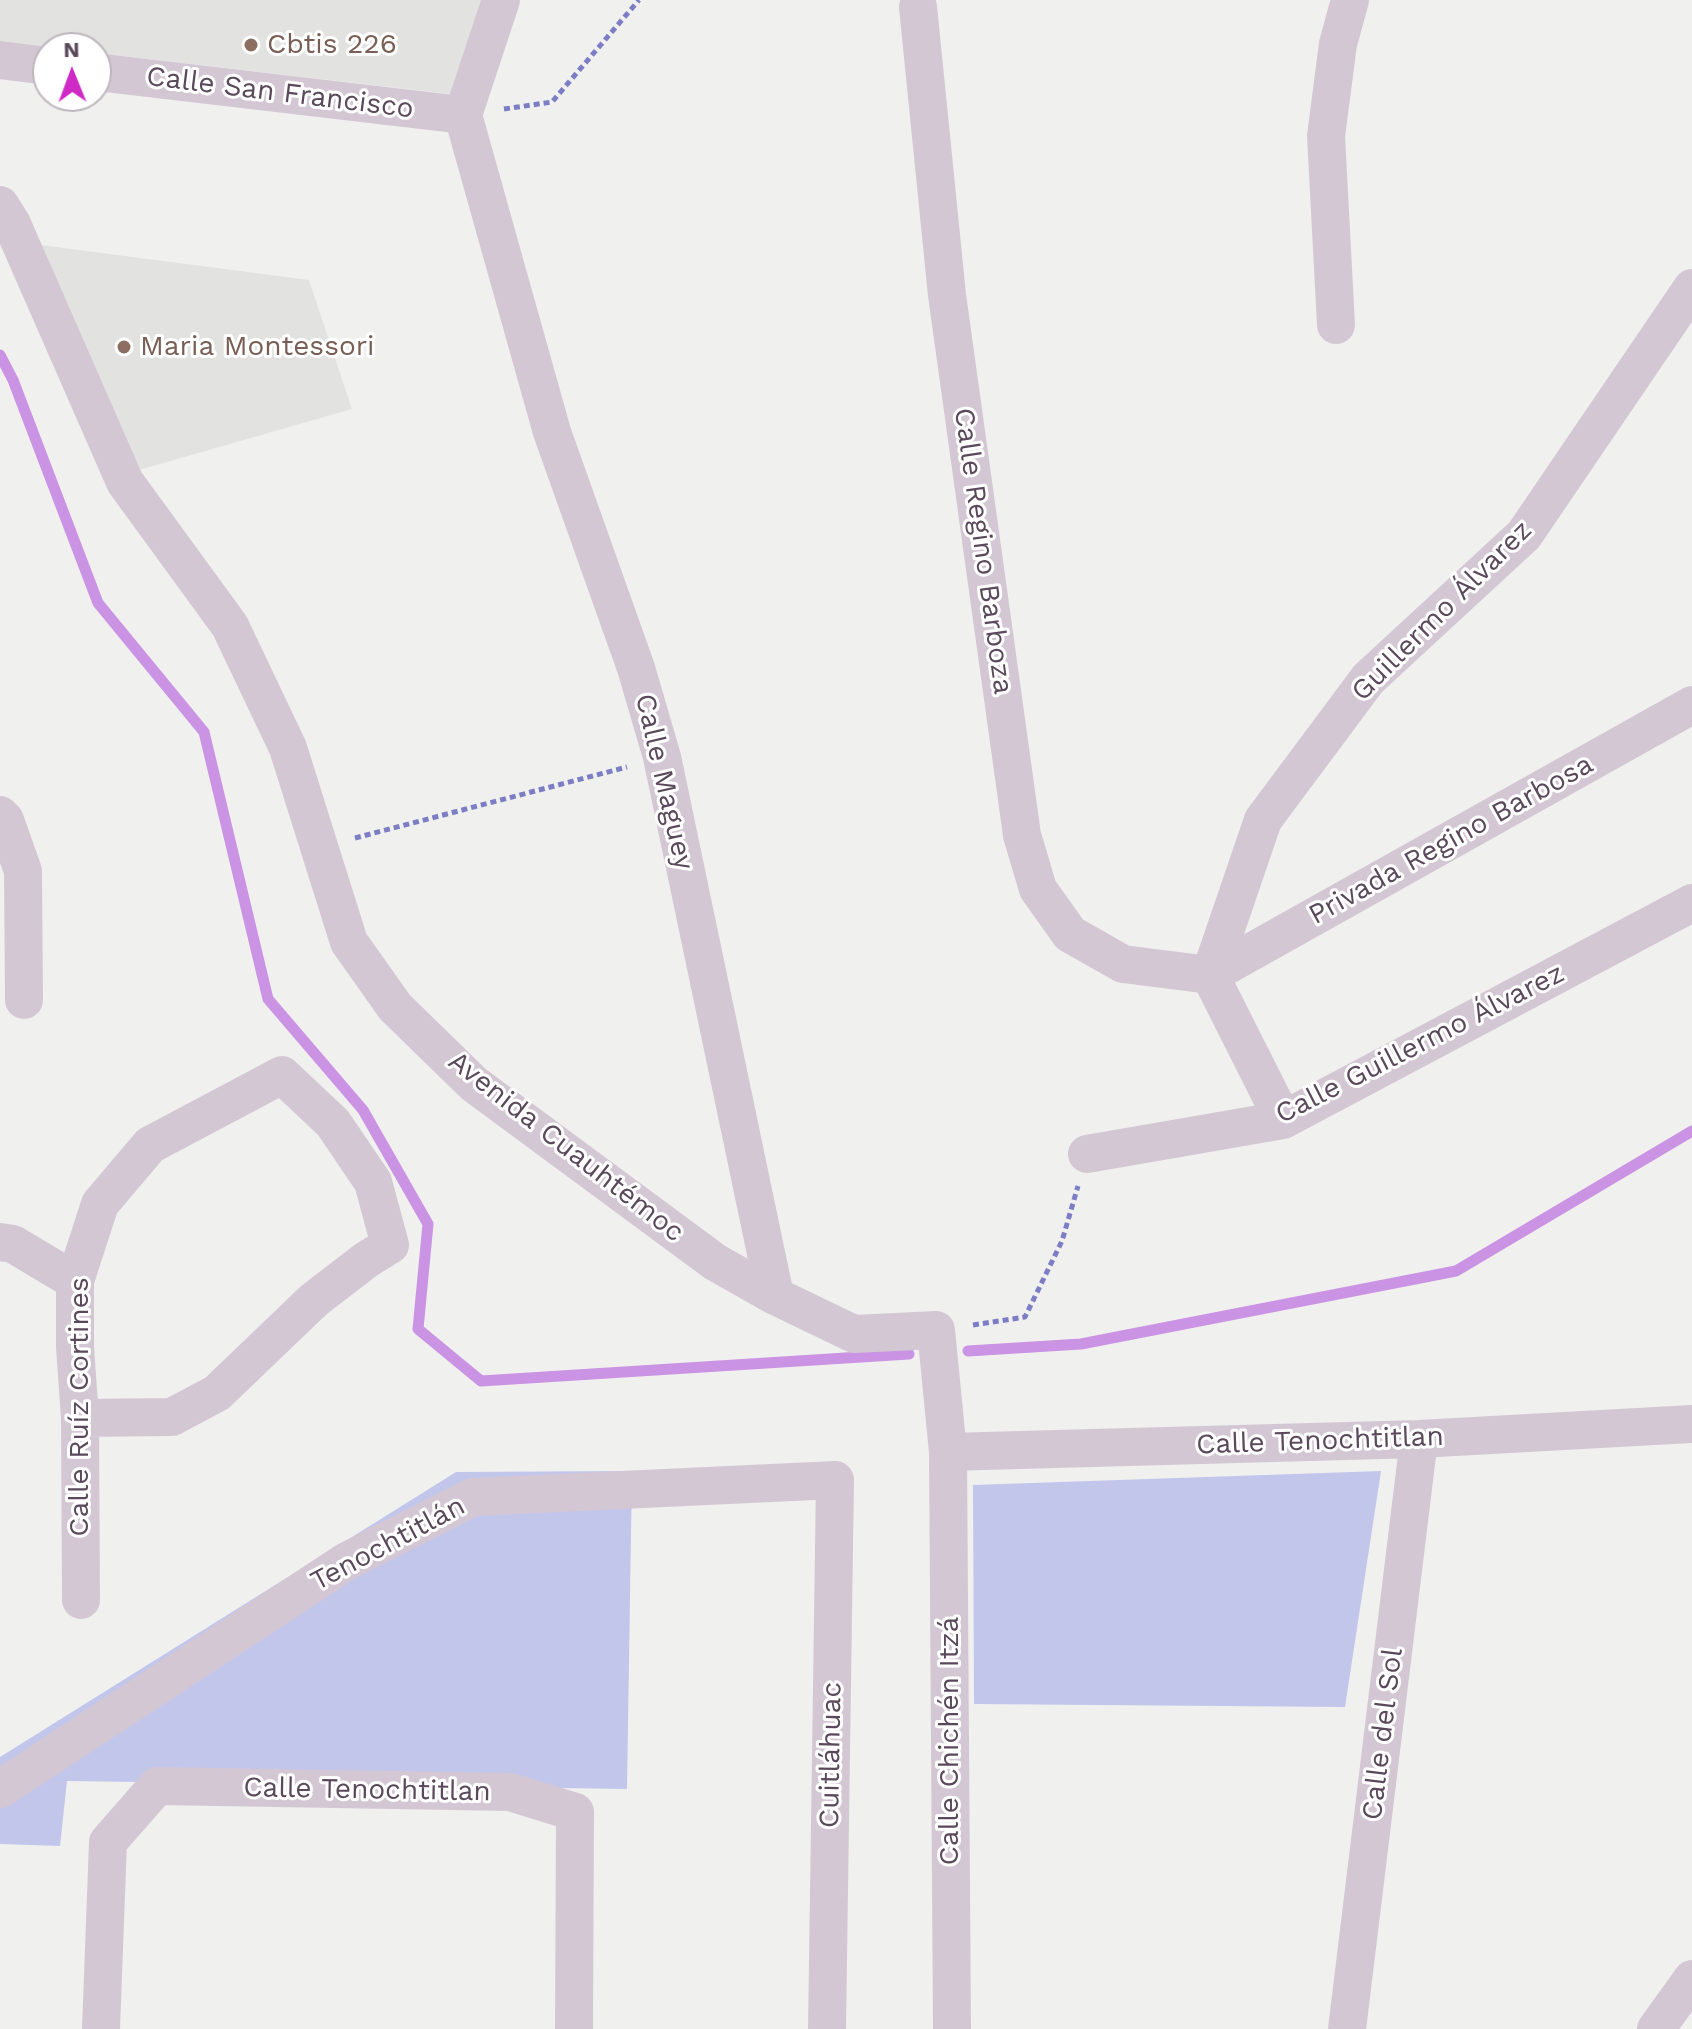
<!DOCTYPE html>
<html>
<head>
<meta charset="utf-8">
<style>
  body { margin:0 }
  #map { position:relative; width:1692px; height:2029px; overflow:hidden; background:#f0f1ef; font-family:"Work Sans",sans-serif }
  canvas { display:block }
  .north { position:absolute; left:32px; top:32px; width:80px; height:80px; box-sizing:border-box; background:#fff; border:2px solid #bdb6bd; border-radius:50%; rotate:359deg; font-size:22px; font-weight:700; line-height:32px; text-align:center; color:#5a495b }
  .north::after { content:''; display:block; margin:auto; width:28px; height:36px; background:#d02ac6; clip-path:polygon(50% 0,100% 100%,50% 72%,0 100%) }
</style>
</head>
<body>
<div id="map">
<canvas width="1692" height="2029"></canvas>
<div class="north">N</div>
</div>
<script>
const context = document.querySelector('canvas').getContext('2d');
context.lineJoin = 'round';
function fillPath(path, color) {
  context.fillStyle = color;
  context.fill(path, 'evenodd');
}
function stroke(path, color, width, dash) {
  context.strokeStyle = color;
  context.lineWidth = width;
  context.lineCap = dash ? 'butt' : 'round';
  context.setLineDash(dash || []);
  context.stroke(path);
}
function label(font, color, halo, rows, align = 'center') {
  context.font = font + ' "Work Sans",sans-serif';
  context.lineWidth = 6;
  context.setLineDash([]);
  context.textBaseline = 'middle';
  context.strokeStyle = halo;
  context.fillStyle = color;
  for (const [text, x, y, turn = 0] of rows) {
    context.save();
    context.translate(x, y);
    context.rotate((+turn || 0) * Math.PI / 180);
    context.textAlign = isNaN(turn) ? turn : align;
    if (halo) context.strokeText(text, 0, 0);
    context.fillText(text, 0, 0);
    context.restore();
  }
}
fillPath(new Path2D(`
  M0,0H489L459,95L96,53V48H54L0,42Z
  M33,244L309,280L352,409L132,472Z`), '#e2e2e0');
fillPath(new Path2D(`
  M632,1471L627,1789L67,1781L60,1846L0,1844V1757L456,1472Z
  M1381,1471L1345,1707L974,1704L973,1485Z`), '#c2c6eb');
stroke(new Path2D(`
  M0,355L13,380L98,603L204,732L268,999L363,1110L428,1224L418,1329L481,1381L909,1354
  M968,1351L1081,1344L1456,1271L1692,1131`), '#cb93e3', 11);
stroke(new Path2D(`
  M504,109L552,102L639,0
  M355,838L627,767
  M973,1325L1025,1317L1062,1241L1078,1186`), '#7d7dc5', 5, [6, 4]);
stroke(new Path2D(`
  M501,0L463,115L552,432L636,668L662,757L775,1296L854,1334L936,1330L948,1452L952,2029
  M918,7L947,295L1022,835L1038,889L1070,934L1123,964L1210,975L1692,705
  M0,60L48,66
  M96,72L463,115
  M0,205L12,224L125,482L230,626L288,748L349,942L395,1007L474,1084L715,1262L775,1296
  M1336,325L1326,136L1338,44L1350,0
  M0,815L5,820L23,871L24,1000
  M1283,1120L1210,975L1263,820L1368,679L1524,535L1692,288
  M1087,1154L1283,1120L1692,903
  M0,1242L13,1244L75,1281
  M80,1418L172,1417L217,1393L314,1300L366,1260L390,1245L373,1182L333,1123L282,1075L150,1145L100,1204L75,1281V1347L80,1418L81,1600
  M948,1452L1419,1439L1692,1424
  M0,1789L347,1561L473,1497L835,1480L827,2029
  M101,2029L108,1842L157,1786L510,1792L575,1812L574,2029
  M1347,2029L1419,1439
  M1656,2029L1692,1979`), '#d4c7d4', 38);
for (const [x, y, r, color] of [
  [251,45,8,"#8d6e63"],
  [124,347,8,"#8d6e63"]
]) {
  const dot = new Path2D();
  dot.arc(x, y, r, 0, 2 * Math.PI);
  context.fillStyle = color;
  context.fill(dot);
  stroke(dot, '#fff', 3);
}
label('28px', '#785e54', '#fff', [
  ["Cbtis 226",267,45],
  ["Maria Montessori",140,347]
], 'left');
label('28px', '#5a495b', '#fff', [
  ["Calle San Francisco",280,93,7],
  ["Calle Regino Barboza",983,551,82],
  ["Guillermo Álvarez",1442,611,-45],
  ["Calle Maguey",664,782,77],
  ["Privada Regino Barbosa",1451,840,-29],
  ["Calle Guillermo Álvarez",1420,1044,-27],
  ["Avenida Cuauhtémoc",566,1147,38],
  ["Calle Ruíz Cortines",80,1407,-90],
  ["Calle Tenochtitlan",1320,1441,-2],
  ["Tenochtitlán",388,1544,-28],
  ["Calle del Sol",1383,1734,-83],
  ["Calle Chichén Itzá",950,1741,-90],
  ["Cuitláhuac",831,1755,-89],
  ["Calle Tenochtitlan",367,1790,1]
]);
</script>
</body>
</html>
